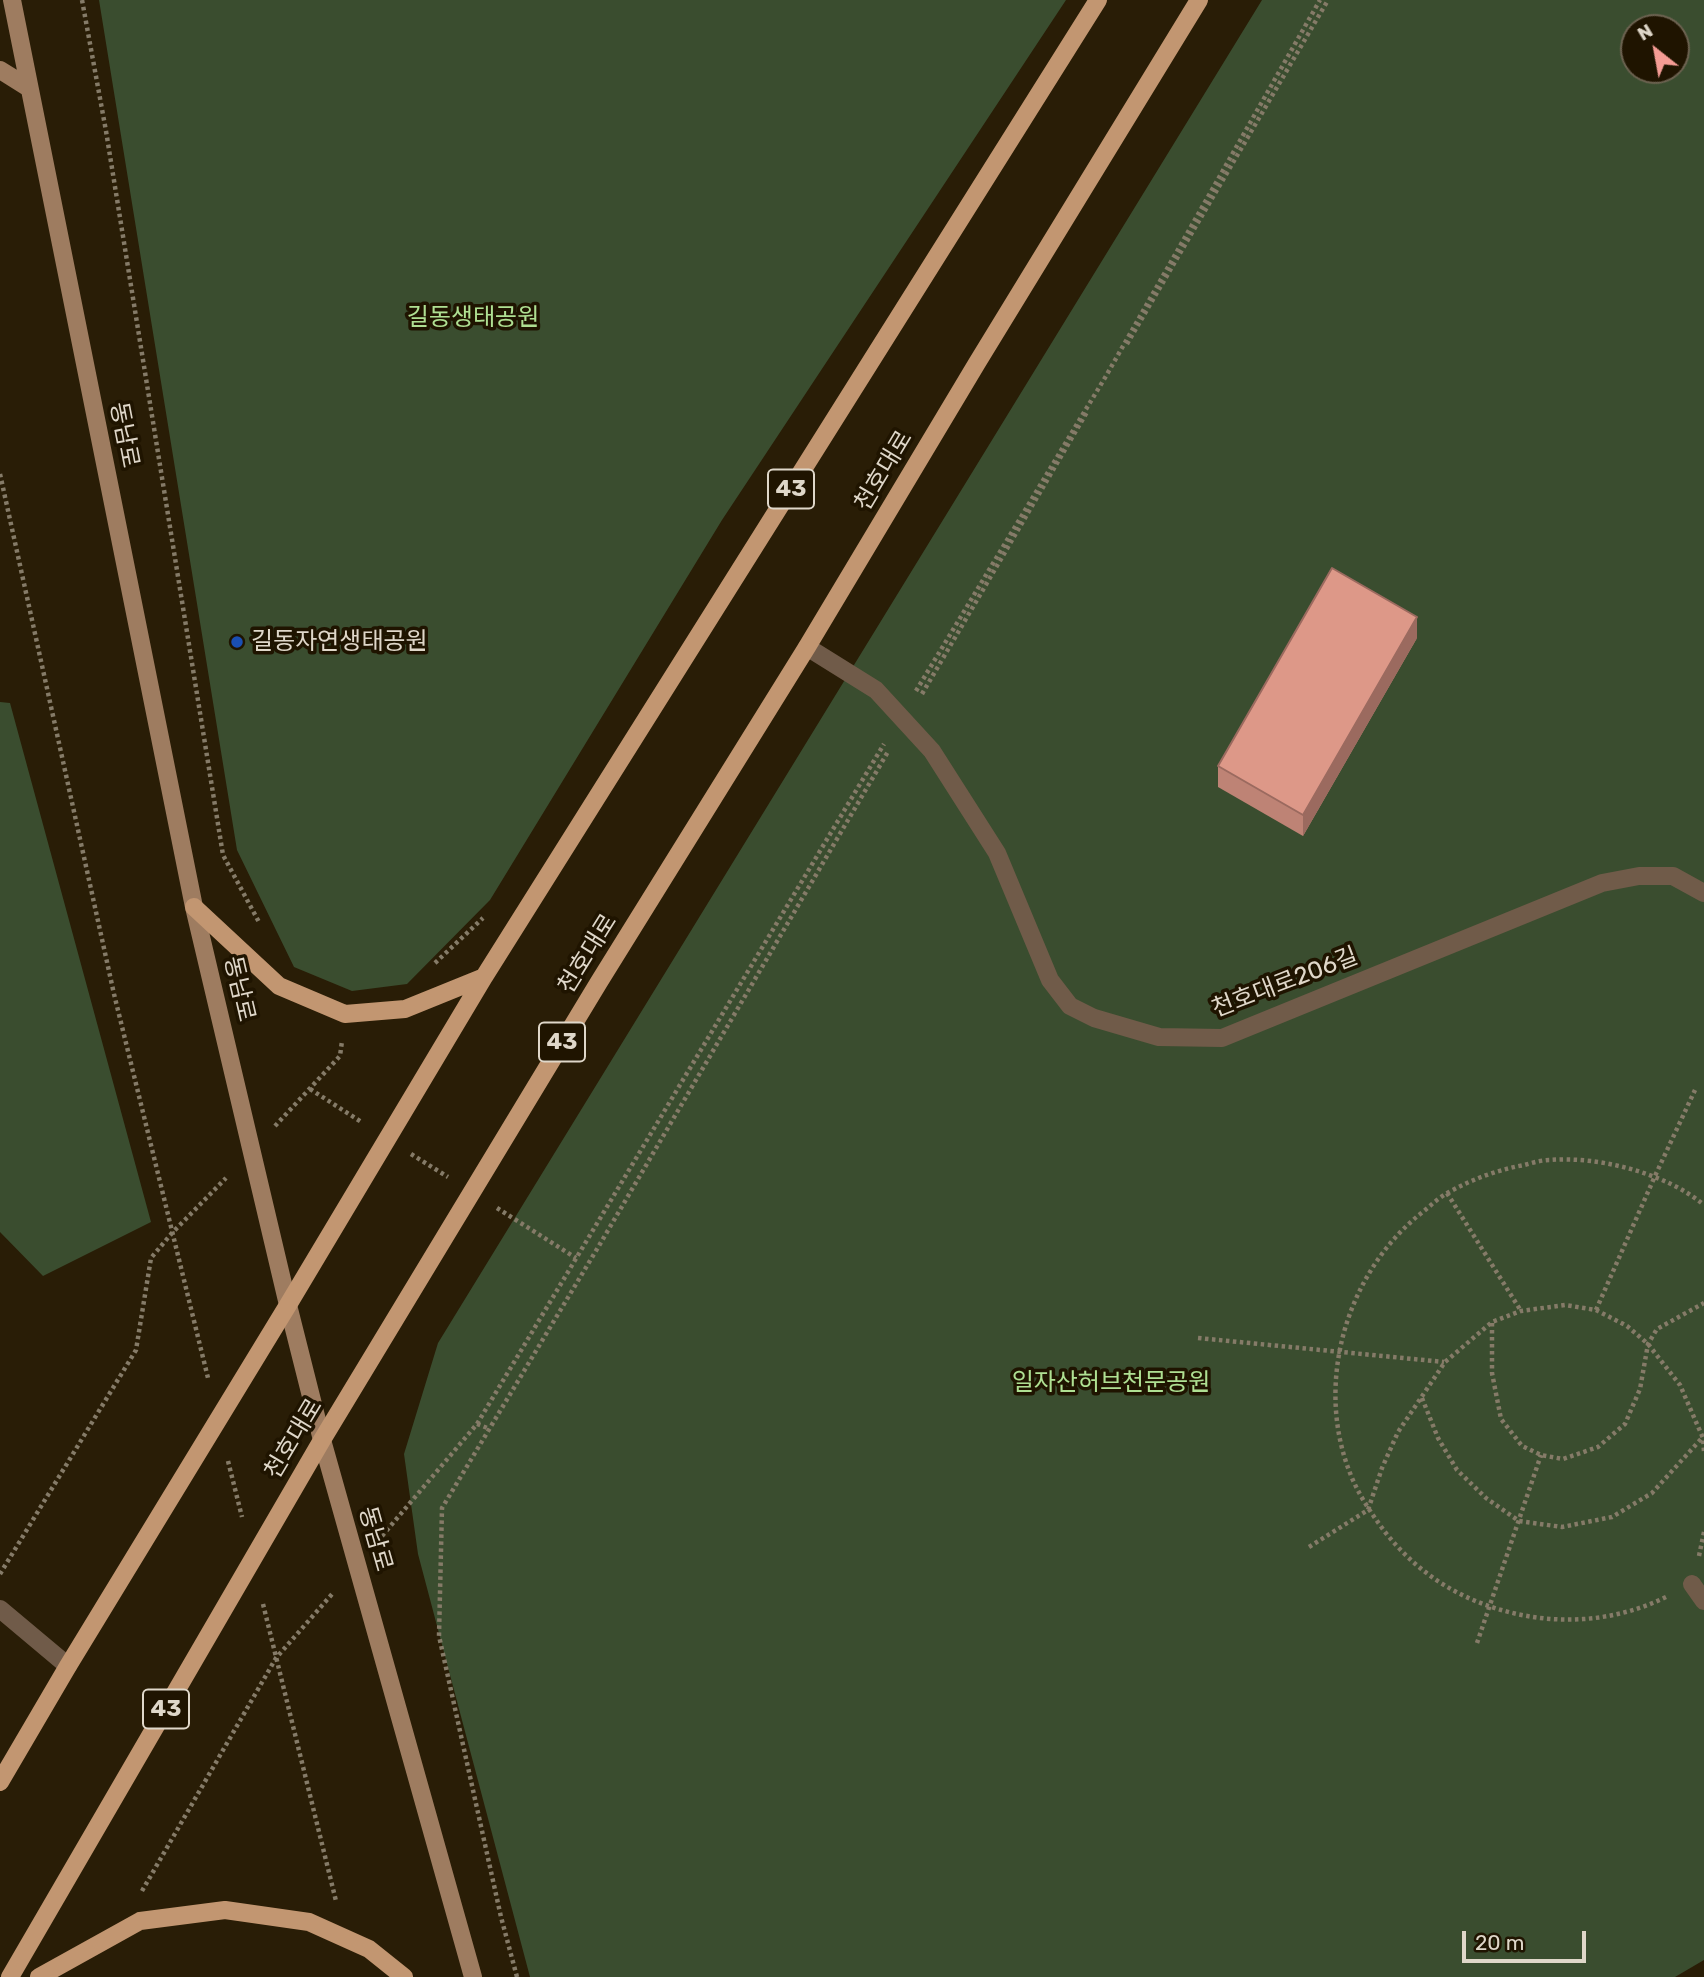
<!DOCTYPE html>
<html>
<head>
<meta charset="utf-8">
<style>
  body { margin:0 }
  #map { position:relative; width:1704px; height:1977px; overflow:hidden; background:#291d06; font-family:Rubik,sans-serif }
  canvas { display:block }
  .north { position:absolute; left:1620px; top:14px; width:70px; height:70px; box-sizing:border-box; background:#1f1400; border:2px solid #6c6250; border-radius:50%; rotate:329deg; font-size:19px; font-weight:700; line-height:28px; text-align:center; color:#dfd7c9 }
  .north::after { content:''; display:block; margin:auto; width:24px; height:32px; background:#f59c94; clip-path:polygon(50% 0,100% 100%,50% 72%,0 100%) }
  .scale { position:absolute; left:1462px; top:1931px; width:124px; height:32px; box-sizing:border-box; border:4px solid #dfd7c9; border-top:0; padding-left:9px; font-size:21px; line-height:24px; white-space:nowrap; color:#dfd7c9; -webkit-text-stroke:5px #1f1400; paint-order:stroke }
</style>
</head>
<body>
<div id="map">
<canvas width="1704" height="1977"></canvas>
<div class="north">N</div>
<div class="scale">20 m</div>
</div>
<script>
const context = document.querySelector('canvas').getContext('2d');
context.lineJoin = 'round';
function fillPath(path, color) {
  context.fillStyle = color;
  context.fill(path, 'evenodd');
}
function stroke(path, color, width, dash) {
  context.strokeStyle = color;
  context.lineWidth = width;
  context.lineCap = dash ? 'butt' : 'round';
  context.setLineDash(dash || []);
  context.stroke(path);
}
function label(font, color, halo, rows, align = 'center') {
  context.font = font + ' Rubik,"Noto Sans KR",sans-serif';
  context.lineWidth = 7;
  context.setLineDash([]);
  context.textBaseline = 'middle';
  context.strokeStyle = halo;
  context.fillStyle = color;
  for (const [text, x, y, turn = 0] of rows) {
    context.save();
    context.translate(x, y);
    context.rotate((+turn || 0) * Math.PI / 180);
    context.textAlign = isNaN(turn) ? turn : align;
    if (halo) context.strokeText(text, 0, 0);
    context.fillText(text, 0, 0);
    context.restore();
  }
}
fillPath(new Path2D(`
  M99,0H1066L722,520L490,900L407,984L352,991L294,967L237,850Z
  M1262,0H1704V1960L1675,1977H530L418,1554L404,1454L438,1343ZM1634,28H1676V70H1634Z
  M0,702L10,703L151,1222L43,1276L0,1232Z`), '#3a4d2f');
stroke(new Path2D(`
  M82,0L106,131L223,855L260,924
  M1127,344L1328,0
  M0,474L114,994L208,1378
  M916,691L1106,376L1320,0
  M922,694L1087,412
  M435,963L483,918
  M310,1089L363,1123
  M275,1126L340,1056L342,1041
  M411,1154L448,1177
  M1447,1193L1521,1311
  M497,1208L576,1258
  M1596,1310L1655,1176L1695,1090
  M1492,1323V1373L1501,1419L1522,1446L1541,1455L1563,1459L1598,1447L1625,1424L1640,1389L1648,1344L1657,1329L1704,1303
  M1198,1338L1444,1362
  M1422,1398L1438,1438L1457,1470L1486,1498L1519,1521L1562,1527L1612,1517L1652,1493L1702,1438
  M477,1424L490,1429
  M228,1461L242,1517
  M382,1536L477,1424L884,744
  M1309,1547L1368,1510L1382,1468L1398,1432L1445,1362L1492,1322L1521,1311L1565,1305L1596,1310L1627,1326L1648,1344L1680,1385L1703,1438L1704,1452
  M1699,1556L1704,1532
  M0,1574L136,1350L151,1258L172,1233L226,1178
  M1666,1597C1619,1620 1567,1625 1517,1614C1463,1602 1419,1575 1385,1532C1371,1513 1358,1494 1350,1473C1314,1382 1347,1270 1424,1211C1432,1204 1440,1197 1449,1192C1473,1179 1497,1170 1524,1165C1532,1163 1541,1160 1550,1160C1598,1156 1666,1173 1704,1205
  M263,1604L336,1901
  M1477,1643L1541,1455
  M142,1891L276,1658L333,1593
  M517,1977L501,1917L439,1636L442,1508L600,1244L889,750`), '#857b68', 4.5, [3.5, 3.5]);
stroke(new Path2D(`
  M807,647L876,690L932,751L997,853L1050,980L1070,1006L1094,1018L1159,1037L1222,1038L1602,883L1639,876H1673L1704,893
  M1692,1584L1704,1601`), '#705b49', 18);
stroke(new Path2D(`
  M0,1609L68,1666`), '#705b49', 18);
stroke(new Path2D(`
  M12,0L194,907L288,1305L322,1440L473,1977
  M0,70L29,88`), '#9e7c60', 18);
stroke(new Path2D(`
  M194,907L279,986L345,1014L405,1009L484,977
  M0,1782L68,1666L288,1305L484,977L1098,0
  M10,1977L322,1440L599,982L807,647L977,363L1199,0
  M39,1977L140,1921L225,1910L309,1922L369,1949L404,1977`), '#c29671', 18);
fillPath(new Path2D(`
  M1417,638L1303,836L1218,787V766Z`), '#be8375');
fillPath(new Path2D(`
  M1417,617V638L1303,836V815Z`), '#9b6a5f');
const building = new Path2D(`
  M1332,568L1417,617L1303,815L1218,766Z`);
fillPath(building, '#dd9888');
stroke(building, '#9b6a5f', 2);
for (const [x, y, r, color] of [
  [237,642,7,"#1a4fb4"]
]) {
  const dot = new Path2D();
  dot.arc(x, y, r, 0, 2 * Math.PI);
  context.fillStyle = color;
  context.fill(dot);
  stroke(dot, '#1f1400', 2.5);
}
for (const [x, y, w] of [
  [791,489,46],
  [562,1042,46],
  [166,1709,46]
]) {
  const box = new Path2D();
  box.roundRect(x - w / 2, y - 19.5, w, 39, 5);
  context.fillStyle = '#1f1400';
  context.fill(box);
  stroke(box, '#dfd7c9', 2);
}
label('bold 23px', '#dfd7c9', null, [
  ["43",791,489],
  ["43",562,1042],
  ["43",166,1709]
]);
label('24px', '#afe092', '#1f1400', [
  ["길동생태공원",473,318],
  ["일자산허브천문공원",1111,1383]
]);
label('24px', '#dfd7c9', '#1f1400', [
  ["동남로",124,435,79],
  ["천호대로",884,471,-59],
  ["천호대로",588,954,-58],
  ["천호대로206길",1285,983,-21],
  ["동남로",239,989,77],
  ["천호대로",294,1439,-59],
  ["동남로",375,1539,74]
]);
label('24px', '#dfd7c9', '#1f1400', [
  ["길동자연생태공원",251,642]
], 'left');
</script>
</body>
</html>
